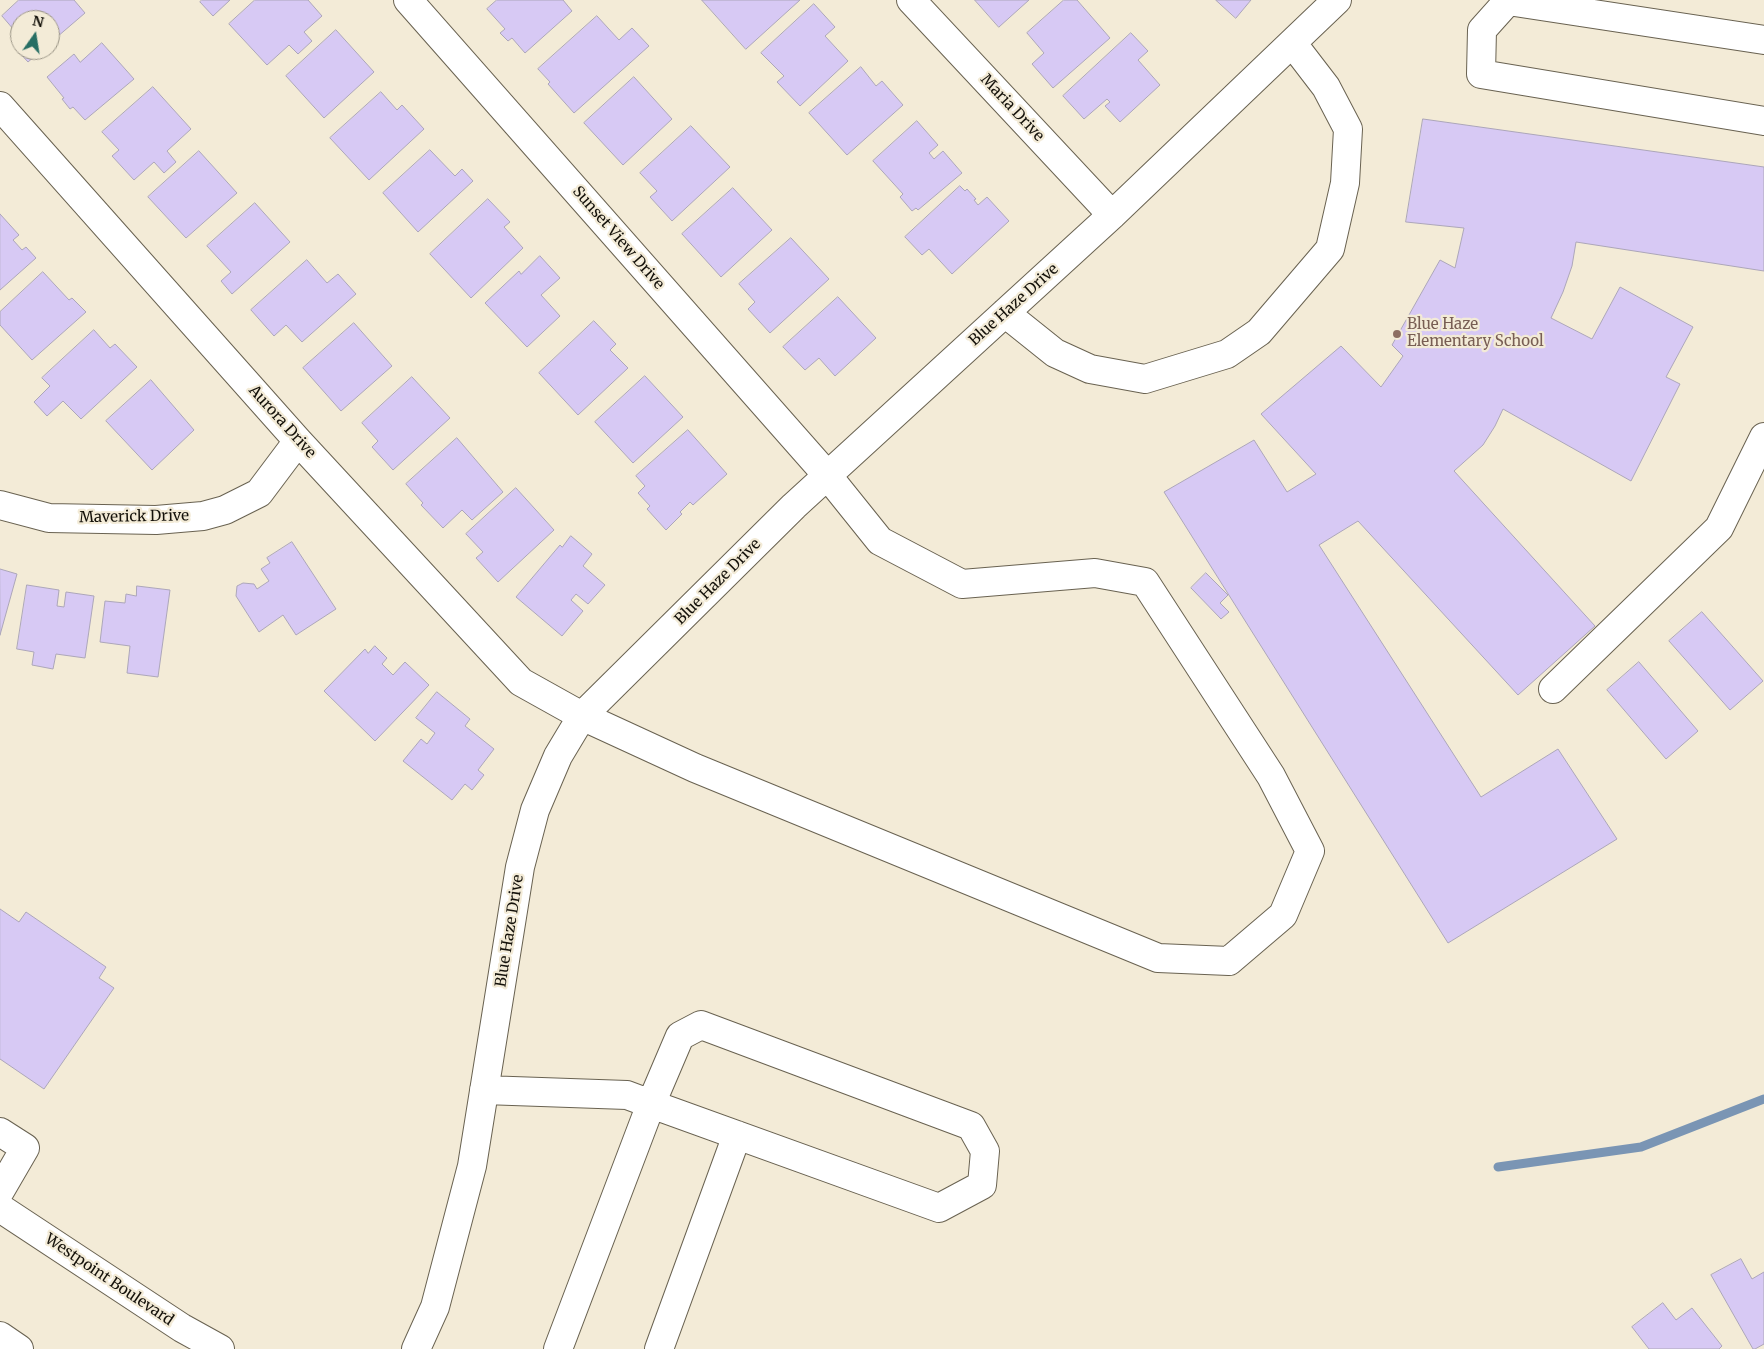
<!DOCTYPE html>
<html>
<head>
<meta charset="utf-8">
<style>
  body { margin:0 }
  #map { position:relative; width:1764px; height:1349px; overflow:hidden; background:#f3ebd7; font-family:Merriweather,serif }
  canvas { display:block }
  .north { position:absolute; left:10px; top:10px; width:50px; height:50px; box-sizing:border-box; background:#f3ebd7; border:1px solid #9a9485; border-radius:50%; rotate:13deg; font-size:14px; font-weight:700; line-height:20px; text-align:center; color:#14110a }
  .north::after { content:''; display:block; margin:auto; width:18px; height:22px; background:#276e64; clip-path:polygon(50% 0,100% 100%,50% 72%,0 100%) }
</style>
</head>
<body>
<div id="map">
<canvas width="1764" height="1349"></canvas>
<div class="north">N</div>
</div>
<script>
const context = document.querySelector('canvas').getContext('2d');
context.lineJoin = 'round';
function stroke(path, color, width, dash) {
  context.strokeStyle = color;
  context.lineWidth = width;
  context.lineCap = dash ? 'butt' : 'round';
  context.setLineDash(dash || []);
  context.stroke(path);
}
function fillPath(path, color) {
  context.fillStyle = color;
  context.fill(path, 'evenodd');
}
function label(font, color, halo, rows, align = 'center') {
  context.font = font + ' Merriweather,serif';
  context.lineWidth = 4.5;
  context.setLineDash([]);
  context.textBaseline = 'middle';
  context.strokeStyle = halo;
  context.fillStyle = color;
  for (const [text, x, y, turn = 0] of rows) {
    context.save();
    context.translate(x, y);
    context.rotate((+turn || 0) * Math.PI / 180);
    context.textAlign = isNaN(turn) ? turn : align;
    if (halo) context.strokeText(text, 0, 0);
    context.fillText(text, 0, 0);
    context.restore();
  }
}
stroke(new Path2D(`
  M1498,1167L1641,1147L1764,1099`), '#7a95b4', 9);
const building = new Path2D(`
  M19,0H74L85,13L50,43V20H20V37L2,16Z
  M202,0H230L213,16L200,2Z
  M255,0H308L322,16L304,32L312,41L298,54L289,45L267,65L229,24Z
  M497,0H563L572,11L525,53L512,38L508,41L500,33L505,29L487,9Z
  M702,0H800L746,49Z
  M975,0H1029L999,27Z
  M1064,0H1077L1110,38L1053,88L1032,64L1044,53L1027,33Z
  M1216,0H1251L1236,18Z
  M814,4L835,27L825,36L848,61L800,106L777,82L784,76L761,53Z
  M597,16L619,40L632,28L649,46L574,113L548,84L550,82L538,69Z
  M336,30L374,72L324,118L286,76Z
  M1131,33L1148,51L1138,60L1160,85L1120,122L1105,106L1110,102L1107,99L1084,119L1063,96Z
  M102,43L134,79L85,120L73,107L70,109L62,99L64,98L47,77L74,54L80,62Z
  M20,47V50H42L28,62L17,50Z
  M861,67L876,86L882,81L903,105L847,155L809,113Z
  M634,77L672,119L623,165L584,123Z
  M153,87L191,129L167,151L176,162L164,173L154,162L134,180L112,156L119,150L102,132Z
  M381,92L397,110L402,105L424,129L369,180L330,138Z
  M1423,119L1764,167V271L1576,242L1572,266L1563,292L1551,318L1592,339L1620,287L1693,327L1666,377L1680,384L1631,481L1503,409L1495,426L1483,445L1454,471L1595,626L1518,695L1358,521L1319,545L1481,797L1558,749L1617,839L1448,943L1164,492L1254,440L1287,492L1316,474L1261,414L1341,346L1381,387L1403,356L1392,345L1440,260L1455,268L1464,228L1406,222Z
  M917,121L938,145L929,153L934,159L943,151L962,173L918,210L916,208L912,211L900,197L903,194L873,161Z
  M691,126L730,167L672,221L650,197L657,191L640,173Z
  M430,150L455,176L462,169L473,181L418,232L383,193Z
  M199,151L237,193L186,238L148,197Z
  M960,186L965,191L967,189L976,199L974,200L978,205L987,197L1009,221L952,274L929,249L922,255L905,237Z
  M733,188L772,230L721,277L682,234Z
  M488,199L510,222L504,227L523,248L471,298L430,254Z
  M255,203L290,242L232,294L221,281L231,272L207,246Z
  M0,214L19,235L13,240L22,250L26,247L36,258L0,290Z
  M791,238L829,279L770,333L748,309L755,302L739,284Z
  M540,256L560,278L541,295L560,316L527,347L485,303L519,271L521,274Z
  M307,260L327,283L338,274L356,294L302,342L286,325L274,336L251,310Z
  M43,272L69,300L72,298L86,312L32,360L0,325V312Z
  M838,297L876,338L835,376L819,358L805,370L783,347Z
  M594,321L616,344L610,350L628,368L578,415L539,373Z
  M354,323L392,366L341,411L303,368Z
  M94,330L110,348L115,344L137,367L81,419L63,401L47,416L34,402L50,386L42,378Z
  M645,376L683,417L633,463L595,422Z
  M412,377L450,418L393,470L372,447L378,441L362,423Z
  M151,380L194,430L152,470L106,421Z
  M688,430L727,474L693,505L690,502L680,512L682,514L666,530L647,509L650,506L638,493L645,486L636,476Z
  M457,438L503,492L472,520L462,510L443,528L421,505L423,503L406,484Z
  M516,488L554,530L498,582L476,558L483,552L466,534Z
  M571,536L592,554L583,566L605,585L588,604L576,594L571,600L583,611L562,636L516,597L560,545L562,547Z
  M292,542L336,609L296,635L283,615L259,632L236,596L237,586L243,583L254,584L257,589L269,581L261,569L270,563L267,558Z
  M0,569L17,574L0,635Z
  M1206,573L1228,595L1220,603L1229,612L1221,619L1191,588Z
  M27,585L59,590L57,606L64,607L66,592L94,596L85,658L56,654L53,669L32,665L34,652L17,649Z
  M137,586L170,590L158,677L127,673L130,646L100,642L105,601L125,603L126,594L136,596Z
  M1702,612L1763,681L1730,710L1669,641Z
  M375,646L387,658L382,664L393,675L405,662L429,685L375,741L324,691L365,649L368,653Z
  M1639,662L1698,731L1666,759L1607,690Z
  M437,692L470,719L465,726L494,749L478,770L484,775L472,790L465,784L452,800L403,761L421,739L427,744L435,733L416,718Z
  M0,909L19,922L26,912L106,967L99,978L114,988L44,1089L0,1059Z
  M1741,1259L1752,1279L1764,1272V1344L1755,1349H1753L1711,1275Z
  M1663,1303L1676,1320L1692,1308L1722,1346L1719,1349H1649L1632,1327Z`);
fillPath(building, '#d7c9f4');
stroke(building, '#aca6b9', 1);
const minor = new Path2D(`
  M911,0L1112,215
  M1508,1L1482,30L1481,74L1764,121
  M1508,1L1764,40
  M0,106L298,441L521,682L582,716L695,768L1158,958L1229,961L1283,915L1310,851L1271,776L1145,582L1095,573L962,584L880,541L827,475L408,0
  M1005,313L1055,353L1090,369L1145,379L1227,354L1259,332L1330,249L1345,183L1348,129L1326,87L1293,44
  M0,505L49,518L156,520L203,516L225,510L259,493L298,441
  M1553,689L1719,528L1764,437
  M484,1090L627,1095L651,1104L939,1208L982,1185L985,1151L971,1126L701,1025L680,1036L651,1104L558,1349
  M0,1132L25,1148L0,1191
  M416,1349L435,1307L472,1166L520,867L535,810L558,756L582,716L794,506L1112,215L1337,0
  M659,1349L737,1135`);
const major = new Path2D(`
  M0,1208L182,1328L220,1349
  M0,1336L19,1349`);
stroke(minor, '#696251', 30);
stroke(major, '#696251', 30);
stroke(minor, '#fff', 28);
stroke(major, '#fff', 28);
for (const [x, y, r, color] of [
  [1397,334,5,"#8d6e63"]
]) {
  const dot = new Path2D();
  dot.arc(x, y, r, 0, 2 * Math.PI);
  context.fillStyle = color;
  context.fill(dot);
  stroke(dot, '#f3ebd7', 2);
}
label('15px', '#14110a', '#f3ebd7', [
  ["Maria Drive",1012,108,47],
  ["Sunset View Drive",618,238,49],
  ["Blue Haze Drive",1014,305,-42],
  ["Aurora Drive",282,422,48],
  ["Maverick Drive",134,517,-1],
  ["Blue Haze Drive",718,582,-45],
  ["Blue Haze Drive",510,931,-81],
  ["Westpoint Boulevard",109,1280,34]
]);
label('15px', '#785e54', '#f3ebd7', [
  ["Blue Haze",1407,325],
  ["Elementary School",1407,342]
], 'left');
</script>
</body>
</html>
